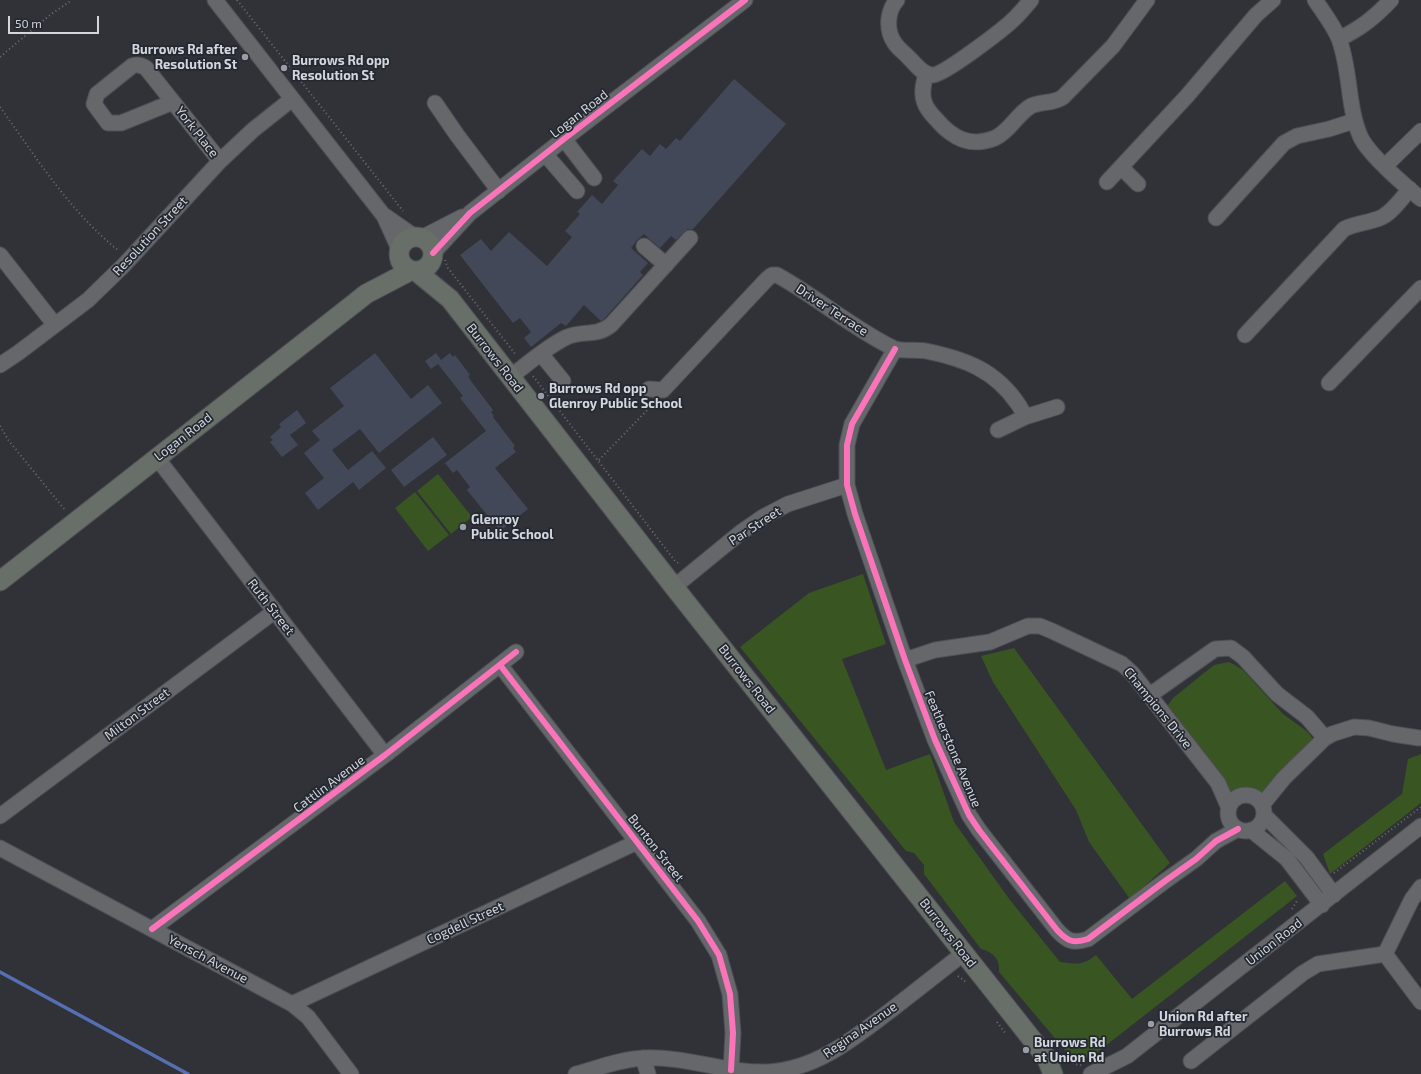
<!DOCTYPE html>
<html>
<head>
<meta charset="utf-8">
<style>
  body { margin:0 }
  #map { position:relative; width:1421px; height:1074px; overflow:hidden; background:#303238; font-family:"Exo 2",sans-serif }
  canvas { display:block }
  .scale { position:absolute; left:8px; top:16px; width:91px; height:18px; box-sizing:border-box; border:2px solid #d3d6dc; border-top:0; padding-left:5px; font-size:12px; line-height:14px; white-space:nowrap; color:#d3d6dc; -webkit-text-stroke:3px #242831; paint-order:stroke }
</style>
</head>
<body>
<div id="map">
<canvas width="1421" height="1074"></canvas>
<div class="scale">50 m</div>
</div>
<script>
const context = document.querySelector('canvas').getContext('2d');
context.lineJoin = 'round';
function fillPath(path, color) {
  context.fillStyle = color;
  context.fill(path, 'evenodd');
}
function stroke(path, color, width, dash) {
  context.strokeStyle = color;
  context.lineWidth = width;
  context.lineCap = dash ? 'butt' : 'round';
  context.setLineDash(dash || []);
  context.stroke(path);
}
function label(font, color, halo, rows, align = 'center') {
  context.font = font + ' "Exo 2",sans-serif';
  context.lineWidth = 3.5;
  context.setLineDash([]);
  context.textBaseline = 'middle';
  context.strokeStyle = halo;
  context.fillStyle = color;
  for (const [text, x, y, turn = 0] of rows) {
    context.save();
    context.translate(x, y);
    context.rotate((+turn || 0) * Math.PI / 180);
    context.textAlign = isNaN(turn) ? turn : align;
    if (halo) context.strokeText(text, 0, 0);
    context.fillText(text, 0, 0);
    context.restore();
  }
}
fillPath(new Path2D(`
  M438,474L472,517L451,534L417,491Z
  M415,492L449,535L428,551L395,508Z
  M863,574L886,644L842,659L886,770L930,754L954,822L1010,900L1060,962C1077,964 1082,966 1096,955L1132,999L1285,881L1297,896L1090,1058L1070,1056L999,972C1000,960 994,952 981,949L924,874V865L914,853L906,851L740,647L809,593Z
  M1014,648L1170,863L1130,899L1089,842L1076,810L993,682L981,656Z
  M1229,662L1235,665L1243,670L1283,714L1308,732L1313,739L1263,797H1235L1226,792L1167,711L1168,705L1173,698L1214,665Z
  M1421,754V803L1330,874L1323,854L1402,794L1408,759Z`), '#385522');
stroke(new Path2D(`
  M0,972L188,1074`), '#566fb1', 3.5);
fillPath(new Path2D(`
  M734,79L786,124L693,229H688L684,232L676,240L671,236L660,248L644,234L637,240L631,248L648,263L640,272L643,275L604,319L601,321L584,305L566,326L561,323L531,347L524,338L531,332L520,318L513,323L460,255L481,239L491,251L509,232L547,266L572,237L565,231L580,214L577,212L592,195L602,204L618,185L613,181L642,149L650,156L660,144L666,149L676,138L680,141Z
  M375,353L411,399L428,385L442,403L379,453L360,429L332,450L348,470L372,451L386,468L359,490L353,482L318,510L305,493L324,478L304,453L320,440L312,431L344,406L330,388Z
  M436,353L441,360L450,353L453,357L455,355L470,375L468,376L471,381L493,410L491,412L494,416L493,417L515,446L513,448L516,452L495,468L528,509L500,531L467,490L470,487L457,470L453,473L445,463L486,431L460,398L463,396L438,364L431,369L425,361Z
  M297,410L306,423L290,435L298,445L282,457L270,442L273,440L270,437L281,427L279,424Z
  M433,437L447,455L404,487L391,470Z`), '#434858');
const minor = new Path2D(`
  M215,0L384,216L399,249
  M897,0C887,11 886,30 894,42C898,49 904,52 909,58C916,64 922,75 933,75C945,74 1004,29 1015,18C1021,12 1026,6 1031,0
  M1315,0C1323,12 1334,26 1339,39C1351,71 1347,107 1361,138C1371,157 1403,184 1421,199
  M1339,39C1361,28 1374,18 1391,0
  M926,74C924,82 921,92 924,101C926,108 931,114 936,119C952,138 970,148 995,138C1010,131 1017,114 1031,106C1042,101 1054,104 1063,97L1113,46L1147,0
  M173,102L121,123H108L94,104L97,94L132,66C137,64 141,65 146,68L220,161
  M435,103L457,135L499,191
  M564,139L594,178
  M545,154L577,191
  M1385,166L1421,131
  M1121,167L1138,184
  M1107,182L1187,96L1256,15L1273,0
  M385,216L415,237
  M1216,218L1284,143L1297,136L1329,129L1354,121
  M421,238L462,217
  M644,246L666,265
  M433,253L470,213L564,139L745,0
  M0,255L55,325
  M1245,335L1344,229C1356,223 1368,223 1380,218C1392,213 1401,199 1410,189
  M895,349L852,424L847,445V485L855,514L905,660L935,740L969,815L979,830L1057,930C1067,941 1073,944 1088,939L1165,881L1196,859L1216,841L1238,829
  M541,354L563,381
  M0,365L18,353L88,300L124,265L220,161L253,130L292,99
  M510,377C528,364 546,347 567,337C583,330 596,337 611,325L690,238
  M1329,383L1421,288
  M649,389L663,390
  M663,390L767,279L772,275H777C817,297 852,328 893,348C902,352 916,349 926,351C965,359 995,370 1018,404C1021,408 1023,413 1025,417
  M998,430L1025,417L1057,407
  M157,458L385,755
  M674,587L740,533L763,517L788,504L847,485
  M905,660L935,650L990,642L1028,626H1040L1052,631L1122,664L1132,673L1218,783L1229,808
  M500,665L698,921L719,955L730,994L733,1033L731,1070
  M1150,695L1215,649L1231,648L1243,657L1277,694L1307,717L1325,738L1284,778L1262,805
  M1325,738L1332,734L1354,727L1369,728L1393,734L1419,738
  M1228 813a18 18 0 1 1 36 0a18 18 0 1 1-36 0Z
  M1264,815L1307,858L1334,895
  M0,816L275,611
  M1251,830L1287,859L1322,905
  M0,848L292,1004L308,1017L351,1074
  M152,929L385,755L516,652
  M1385,954L1412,899L1421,887
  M292,1004L637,842
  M643,1058L648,1074
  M1191,1061L1303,973L1318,964L1385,954L1421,1002
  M576,1074C598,1068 621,1059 644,1058C686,1056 725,1073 767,1072C817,1070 857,1036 895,1007C918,989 941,971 964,953
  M1091,1074L1127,1056L1421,826`);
const major = new Path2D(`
  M399 254a17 17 0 1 1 34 0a17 17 0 1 1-34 0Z
  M417,272L450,299L674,587L1046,1057L1053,1074
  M0,581L356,302L366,294L410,271`);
stroke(minor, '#4e4f55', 17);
stroke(major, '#4e4f55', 21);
stroke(new Path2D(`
  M237,0L403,211
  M0,57L50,15L72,0
  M0,107C36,157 70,212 119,251
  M445,260L448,268L516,355
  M533,376L675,561L680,564
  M0,426L9,441L65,510
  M599,460L655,402
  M1334,873L1421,807
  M1292,909L1298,899
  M958,976L966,982
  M997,1022L1006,1034
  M1070,1060L1074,1064L1082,1065`), '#6d6e72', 2, [1, 3]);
stroke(minor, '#66676b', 15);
stroke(major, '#686e68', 19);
stroke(new Path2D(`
  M433,253L470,213L564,139L745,0
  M895,349L852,424L847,445V485L855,514L905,660L935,740L969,815L979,830L1057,930C1067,941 1073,944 1088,939L1165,881L1196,859L1216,841L1238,829
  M500,665L698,921L719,955L730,994L733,1033L731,1070
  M152,929L385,755L516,652`), '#fb73b8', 6);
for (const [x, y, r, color] of [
  [245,57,4,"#9a9da3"],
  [284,68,4,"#9a9da3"],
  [541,396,4,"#9a9da3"],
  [463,527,4,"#9a9da3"],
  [1151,1024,4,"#9a9da3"],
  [1026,1050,4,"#9a9da3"]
]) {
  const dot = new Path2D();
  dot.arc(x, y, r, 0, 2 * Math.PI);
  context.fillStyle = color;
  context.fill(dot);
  stroke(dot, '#242831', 1.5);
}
label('bold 13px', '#d3d6dc', '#242831', [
  ["Burrows Rd after",237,50,"right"],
  ["Resolution St",237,65,"right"],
  ["Burrows Rd opp",292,61],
  ["Resolution St",292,76],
  ["Burrows Rd opp",549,389],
  ["Glenroy Public School",549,404],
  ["Glenroy",471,520],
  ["Public School",471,535],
  ["Union Rd after",1159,1017],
  ["Burrows Rd",1159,1032],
  ["Burrows Rd",1034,1043],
  ["at Union Rd",1034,1058]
], 'left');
label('13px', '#d3d6dc', '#242831', [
  ["Logan Road",579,114,-38],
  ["York Place",197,132,52],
  ["Resolution Street",150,236,-47],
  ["Driver Terrace",832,310,33],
  ["Burrows Road",495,358,52],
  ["Logan Road",183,437,-38],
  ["Par Street",755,526,-33],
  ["Ruth Street",271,607,52],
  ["Burrows Road",747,679,52],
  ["Champions Drive",1158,708,51],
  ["Milton Street",137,714,-37],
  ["Featherstone Avenue",953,749,67],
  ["Cattlin Avenue",329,784,-37],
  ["Bunton Street",656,848,52],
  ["Cogdell Street",465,923,-25],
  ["Burrows Road",948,933,52],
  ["Union Road",1274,942,-38],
  ["Yensch Avenue",208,959,28],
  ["Regina Avenue",860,1030,-35]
]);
</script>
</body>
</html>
